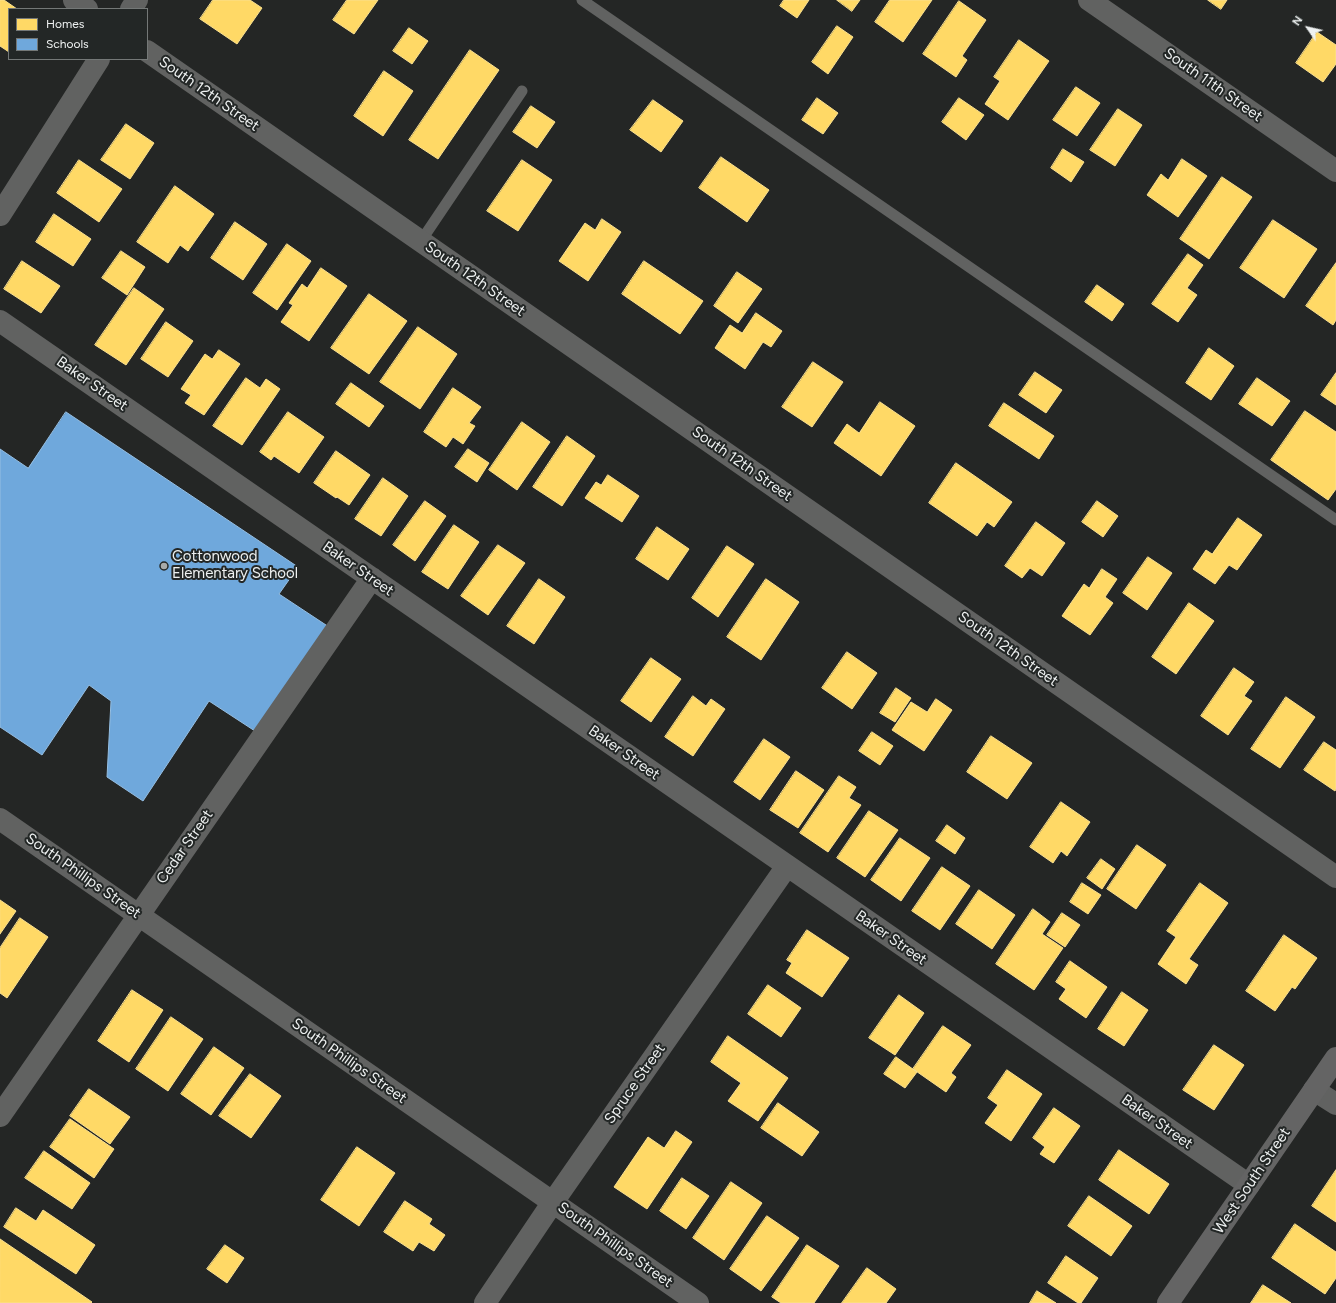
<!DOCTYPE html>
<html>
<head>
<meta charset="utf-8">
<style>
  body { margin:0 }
  #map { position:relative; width:1336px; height:1303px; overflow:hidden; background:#242625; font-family:Figtree,sans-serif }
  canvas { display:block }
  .legend { position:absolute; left:8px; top:8px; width:140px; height:52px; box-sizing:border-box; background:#232726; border:1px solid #747877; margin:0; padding:5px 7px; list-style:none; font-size:12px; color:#eef1f1 }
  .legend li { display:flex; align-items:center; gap:8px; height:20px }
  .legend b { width:20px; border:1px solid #747877 }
  .north { position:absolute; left:1288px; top:8px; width:40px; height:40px; -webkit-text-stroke:3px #232726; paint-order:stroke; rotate:304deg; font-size:11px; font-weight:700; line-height:16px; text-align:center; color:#eef1f1 }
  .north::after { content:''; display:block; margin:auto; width:14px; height:18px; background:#eef1f1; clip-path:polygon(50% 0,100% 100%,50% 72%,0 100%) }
</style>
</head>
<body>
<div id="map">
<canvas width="1336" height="1303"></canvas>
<ul class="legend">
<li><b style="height:11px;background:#ffd966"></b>Homes</li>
<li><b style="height:11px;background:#6fa8dc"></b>Schools</li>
</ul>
<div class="north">N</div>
</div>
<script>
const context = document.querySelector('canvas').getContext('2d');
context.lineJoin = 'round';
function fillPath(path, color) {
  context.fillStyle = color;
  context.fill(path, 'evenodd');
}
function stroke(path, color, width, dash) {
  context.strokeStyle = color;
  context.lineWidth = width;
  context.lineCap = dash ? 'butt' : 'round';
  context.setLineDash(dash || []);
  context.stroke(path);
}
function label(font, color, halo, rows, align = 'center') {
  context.font = font + ' Figtree,sans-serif';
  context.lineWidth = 4;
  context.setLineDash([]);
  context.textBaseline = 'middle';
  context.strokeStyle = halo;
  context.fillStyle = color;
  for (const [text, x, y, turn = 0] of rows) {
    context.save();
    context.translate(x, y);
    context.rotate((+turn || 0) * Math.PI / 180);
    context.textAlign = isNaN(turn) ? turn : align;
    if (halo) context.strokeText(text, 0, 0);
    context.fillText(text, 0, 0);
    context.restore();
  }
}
const homes = new Path2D(`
  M0,0H4L17,9H9V52L0,46Z
  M213,0H250L262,8L237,44L200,19Z
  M347,0H378L354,34L333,20Z
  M784,0H809L797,18L780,6Z
  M837,0H860L852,11Z
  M890,0H932L903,42L875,22Z
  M1208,0H1227L1221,9Z
  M959,1L986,20L962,56L967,60L956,77L923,54Z
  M837,26L853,37L828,74L812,62Z
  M409,28L428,41L412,64L393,51Z
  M1317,32L1336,45V64L1323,82L1296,63Z
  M1019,40L1049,61L1008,120L985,104L1000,81L994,77Z
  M470,50L499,70L438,159L409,140Z
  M384,71L413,91L383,136L354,116Z
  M1076,87L1100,103L1077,136L1053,120Z
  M817,98L838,113L823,134L802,120Z
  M959,98L984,115L966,140L942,122Z
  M653,100L683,121L661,152L630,130Z
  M531,106L555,122L537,148L513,132Z
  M1118,109L1142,125L1115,166L1090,150Z
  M126,124L154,143L130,179L101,160Z
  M1063,149L1084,162L1071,182L1051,168Z
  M721,157L769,190L747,222L699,188Z
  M1182,159L1207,176L1178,217L1147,195L1161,174L1168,180Z
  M79,160L122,189L99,222L57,193Z
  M522,160L552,180L518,231L487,211Z
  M1222,177L1252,197L1209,259L1180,239Z
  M175,186L214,214L188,251L180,245L168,263L137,242Z
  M54,214L91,239L73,266L36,242Z
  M602,219L621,232L588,281L559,261L585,223L595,230Z
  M1273,220L1317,249L1284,298L1240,268Z
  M235,222L267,244L243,280L211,258Z
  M287,244L311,261L277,310L253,293Z
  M121,251L145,267L127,295L102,278Z
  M1188,254L1203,265L1187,288L1197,295L1178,322L1152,304Z
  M22,261L60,286L41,313L4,289Z
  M644,261L703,301L680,334L622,294Z
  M1336,263V320L1333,325L1306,306Z
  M321,268L347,286L309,341L281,322L293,305L289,303L302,284L307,288Z
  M737,272L762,289L738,323L714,306Z
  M1097,285L1124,304L1112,321L1085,302Z
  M134,288L164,309L126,365L95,345Z
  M369,294L407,321L369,374L331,348Z
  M756,313L782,331L771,347L763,342L745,369L715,348L730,325L742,333Z
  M166,322L193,341L168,377L141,359Z
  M418,327L457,354L420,409L380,382Z
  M1209,348L1234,366L1211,400L1186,383Z
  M219,350L240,364L204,415L185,403L191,395L181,389L205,354L212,359Z
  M813,362L843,382L812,427L782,407Z
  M1035,372L1062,390L1046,413L1019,395Z
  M1336,373V405L1321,395Z
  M246,378L260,388L266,379L280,389L242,445L213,426Z
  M1257,378L1290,401L1272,426L1239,404Z
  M351,383L384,406L369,427L336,404Z
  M453,388L481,407L469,423L475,426L463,444L453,437L446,447L424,432Z
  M880,402L915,426L881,476L834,443L847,424L859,433Z
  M1004,403L1054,436L1039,459L989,426Z
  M1305,411L1336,432V489L1328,500L1271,460Z
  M288,412L324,437L299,473L274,456L271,460L260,452Z
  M522,422L550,442L517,490L489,470Z
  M567,436L595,456L562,506L533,487Z
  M468,449L489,463L477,482L455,467Z
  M336,451L370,475L349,505L337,497L336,498L314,483Z
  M956,463L1012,502L994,527L987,522L977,536L929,503Z
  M608,475L639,496L622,522L585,498L596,482L601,485Z
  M383,478L408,496L381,536L355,519Z
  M425,501L446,516L415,561L393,545Z
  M1097,501L1118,516L1103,537L1082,522Z
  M1238,518L1262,535L1237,570L1229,565L1215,584L1193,569L1206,550L1212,554Z
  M1036,522L1065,543L1042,576L1030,568L1022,578L1005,566Z
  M454,525L479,542L448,589L422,572Z
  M657,527L689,549L668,580L636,559Z
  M498,545L525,563L488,615L461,596Z
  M727,546L754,564L718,617L692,598Z
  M1148,557L1172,573L1147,610L1123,593Z
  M1102,569L1117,579L1105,597L1113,603L1090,635L1062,616L1084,584L1089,588Z
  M539,579L565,597L534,644L507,626Z
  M766,579L799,602L761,660L727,637Z
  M1189,603L1214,621L1176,674L1152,657Z
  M847,652L877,673L852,709L822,688Z
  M651,658L681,679L651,722L621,701Z
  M1234,668L1254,682L1244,696L1252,701L1228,735L1201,716Z
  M896,688L911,698L895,722L880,713Z
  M693,696L706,706L711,699L725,709L693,756L665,737Z
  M1286,697L1315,717L1280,768L1251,749Z
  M936,699L952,710L924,751L892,730L911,702L927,712Z
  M872,732L893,746L880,765L859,751Z
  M991,736L1032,763L1007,799L967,772Z
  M764,739L790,757L760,800L734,782Z
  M1324,742L1336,750V789L1335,791L1304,770Z
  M796,771L824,790L798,828L770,810Z
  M839,776L856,787L849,798L861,805L828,852L800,833Z
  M1061,802L1090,822L1067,856L1061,851L1053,863L1030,847Z
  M869,811L898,830L865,877L837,858Z
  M947,825L965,838L955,854L936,841Z
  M900,838L930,858L901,901L871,880Z
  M1137,845L1166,865L1136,909L1107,889Z
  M1101,859L1115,869L1102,889L1087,878Z
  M942,867L970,886L940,930L912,911Z
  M1082,883L1101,895L1088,914L1070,902Z
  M1200,883L1228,903L1189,959L1198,965L1186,984L1158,964L1176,937L1167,931Z
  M979,890L1015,915L992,949L956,924Z
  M0,900L16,911L0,934Z
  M1033,909L1050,922L1042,934L1063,948L1034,990L996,964Z
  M1062,913L1080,925L1065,947L1047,935Z
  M20,918L48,937L7,998L0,993V948Z
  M807,930L849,958L822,997L786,973L792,963L787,960Z
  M1284,935L1317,958L1295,989L1292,987L1275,1011L1246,991Z
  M1070,961L1107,987L1086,1018L1059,999L1066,989L1056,982Z
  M768,985L801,1008L781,1037L748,1014Z
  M132,990L163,1010L129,1062L98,1041Z
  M1122,992L1148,1010L1124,1046L1098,1029Z
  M899,995L924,1013L895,1055L869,1038Z
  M171,1017L203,1039L168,1091L136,1069Z
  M943,1026L971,1045L951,1073L956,1077L946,1092L913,1069Z
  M728,1036L788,1078L758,1121L728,1101L741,1083L711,1062Z
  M1214,1045L1244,1065L1214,1110L1183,1090Z
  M214,1047L244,1068L211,1115L181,1094Z
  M896,1057L917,1072L905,1088L884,1074Z
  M1007,1070L1042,1094L1011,1141L985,1123L998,1105L988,1098Z
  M250,1074L281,1096L251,1138L219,1116Z
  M89,1089L130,1117L110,1144L70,1116Z
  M778,1103L819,1132L802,1156L761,1128Z
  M1054,1108L1080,1126L1054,1163L1040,1154L1045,1147L1033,1138Z
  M70,1119L114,1149L94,1178L50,1147Z
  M676,1131L692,1142L647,1209L614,1187L648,1137L664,1148Z
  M357,1147L395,1173L359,1226L321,1200Z
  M1119,1150L1169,1184L1149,1214L1099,1180Z
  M44,1151L90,1183L72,1209L25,1178Z
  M1336,1170V1222L1312,1206Z
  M682,1178L709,1196L686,1229L660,1211Z
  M731,1182L762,1203L724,1260L693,1238Z
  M1089,1196L1132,1226L1111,1256L1068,1226Z
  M405,1201L432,1219L429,1224L445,1235L434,1251L419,1242L413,1251L384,1232Z
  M16,1208L36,1221L43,1210L95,1245L76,1274L4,1227Z
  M767,1216L799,1238L761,1291L730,1269Z
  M1295,1224L1336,1252V1278L1325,1294L1272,1258Z
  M0,1239L92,1302L91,1303H0Z
  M225,1245L244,1258L227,1283L207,1269Z
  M807,1245L839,1266L814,1303H781L772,1297Z
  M1066,1256L1098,1278L1081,1303H1078L1048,1283Z
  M867,1268L896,1289L886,1303H842Z
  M1263,1285L1291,1303H1251Z
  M1037,1291L1056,1303H1030Z`);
fillPath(homes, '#ffd966');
stroke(homes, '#fae090', 1);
const schools = new Path2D(`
  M66,412L298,567L279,594L329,627L258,733L209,701L143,801L107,777L111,701L89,685L42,755L0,727V449L28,468Z`);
fillPath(schools, '#6fa8dc');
stroke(schools, '#95bee2', 1);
stroke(new Path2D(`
  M582,0L1336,520
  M421,241L522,91`), '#616261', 11);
stroke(new Path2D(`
  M74,0L87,9
  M1089,0L1336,171
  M131,9L137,0
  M147,51L1336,877
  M0,215L99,59
  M0,321L1249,1185
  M0,819L698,1303
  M1314,1090L1336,1104
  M0,1116L372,578
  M485,1303L553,1202L787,866`), '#616261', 22);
stroke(new Path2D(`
  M1168,1303L1336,1058`), '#646464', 22);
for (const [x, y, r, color] of [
  [164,566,4,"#a7aaaa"]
]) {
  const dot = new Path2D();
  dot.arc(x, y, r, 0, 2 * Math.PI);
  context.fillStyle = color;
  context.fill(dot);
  stroke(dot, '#232726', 1.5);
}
label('15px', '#eef1f1', '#232726', [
  ["South 11th Street",1213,85,35],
  ["South 12th Street",209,94,35],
  ["South 12th Street",475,279,35],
  ["Baker Street",92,384,35],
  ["South 12th Street",742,464,35],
  ["Baker Street",358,569,35],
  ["South 12th Street",1008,649,35],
  ["Baker Street",624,753,35],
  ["Cedar Street",185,847,-55],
  ["South Phillips Street",83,876,35],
  ["Baker Street",891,938,35],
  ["South Phillips Street",349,1061,35],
  ["Spruce Street",635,1084,-55],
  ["Baker Street",1157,1122,35],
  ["West South Street",1252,1181,-56],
  ["South Phillips Street",615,1245,35]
]);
label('15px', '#eef1f1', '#232726', [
  ["Cottonwood",172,557],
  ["Elementary School",172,574]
], 'left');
</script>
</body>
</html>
